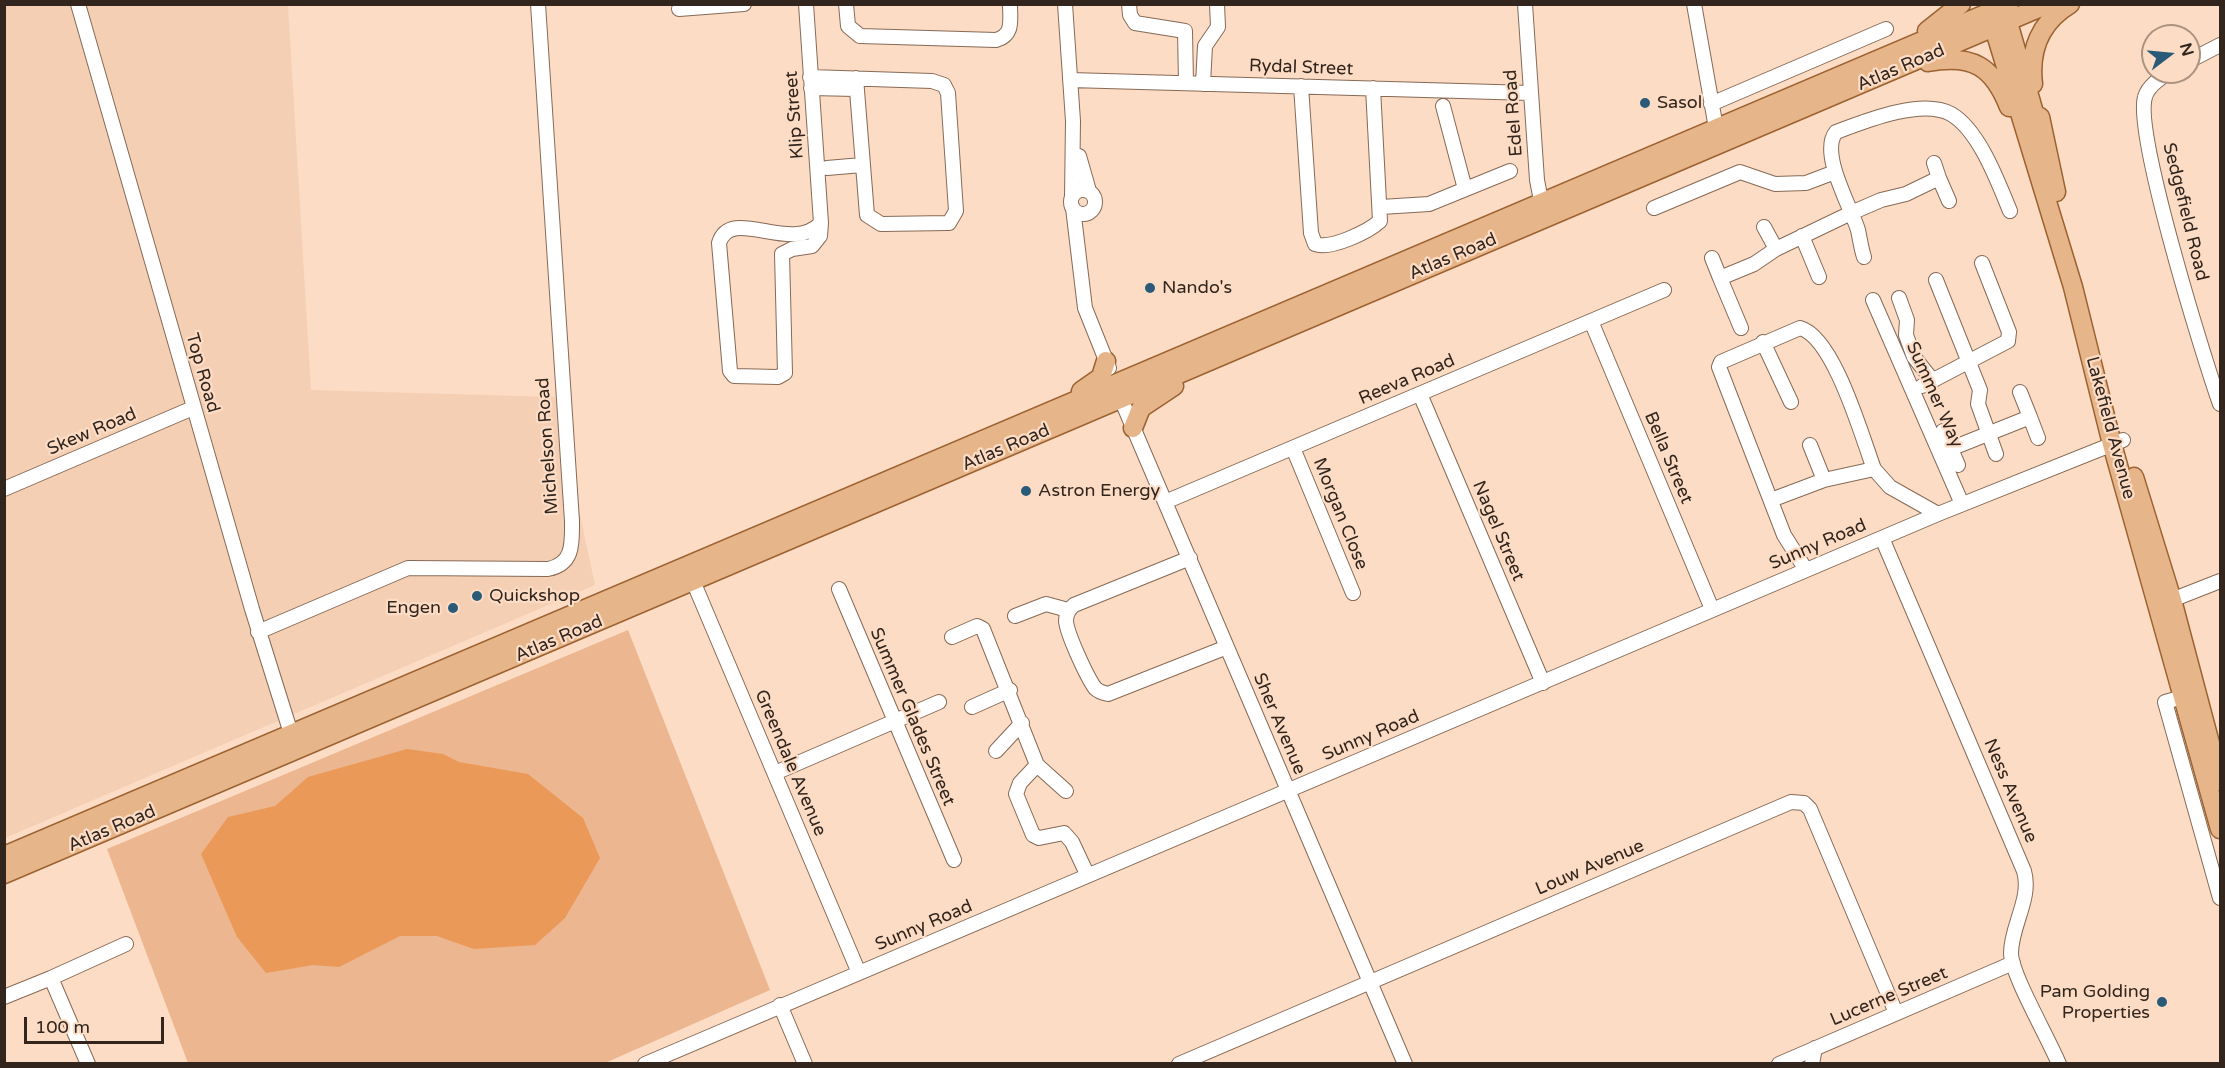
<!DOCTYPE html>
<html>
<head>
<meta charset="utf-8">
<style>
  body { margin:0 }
  #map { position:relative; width:2225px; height:1068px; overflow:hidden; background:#fcdcc5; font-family:"Varela Round",sans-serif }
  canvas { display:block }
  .frame { position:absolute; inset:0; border:6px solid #31251d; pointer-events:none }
  .north { position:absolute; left:2141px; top:24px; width:60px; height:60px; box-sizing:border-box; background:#fcdcc5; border:2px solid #ab9382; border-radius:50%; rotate:74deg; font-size:16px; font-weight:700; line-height:24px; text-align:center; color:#31251d }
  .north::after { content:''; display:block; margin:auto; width:21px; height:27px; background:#295b78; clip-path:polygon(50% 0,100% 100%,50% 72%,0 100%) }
  .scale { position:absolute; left:24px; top:1017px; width:140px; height:27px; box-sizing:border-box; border:3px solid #31251d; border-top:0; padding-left:8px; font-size:18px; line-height:21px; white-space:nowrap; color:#31251d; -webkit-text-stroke:4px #fcdcc5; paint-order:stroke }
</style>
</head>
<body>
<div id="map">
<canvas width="2225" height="1068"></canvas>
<div class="frame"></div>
<div class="north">N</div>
<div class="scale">100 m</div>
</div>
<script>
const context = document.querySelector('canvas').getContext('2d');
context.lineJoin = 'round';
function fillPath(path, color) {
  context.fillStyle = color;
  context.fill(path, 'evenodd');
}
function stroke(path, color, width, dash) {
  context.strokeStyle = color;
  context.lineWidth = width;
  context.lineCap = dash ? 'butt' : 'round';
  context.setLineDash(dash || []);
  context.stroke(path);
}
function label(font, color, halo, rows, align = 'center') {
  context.font = font + ' "Varela Round",sans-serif';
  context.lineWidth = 4.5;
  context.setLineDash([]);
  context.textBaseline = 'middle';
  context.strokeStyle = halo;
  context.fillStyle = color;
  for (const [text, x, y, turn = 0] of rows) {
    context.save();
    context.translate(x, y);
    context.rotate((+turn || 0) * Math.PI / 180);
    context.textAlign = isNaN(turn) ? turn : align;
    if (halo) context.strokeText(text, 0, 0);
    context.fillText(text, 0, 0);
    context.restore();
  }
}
fillPath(new Path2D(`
  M5,5H288L311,390L555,397L595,585L5,838Z`), '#f5cfb4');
fillPath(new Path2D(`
  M628,630L770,990L605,1063H188L107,849Z`), '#ebb690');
fillPath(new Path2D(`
  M407,749L443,754L459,762L528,774L583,818L600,858L565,918L535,945L474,949L437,936H400L339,967L313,965L266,973L237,937L201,854L228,817L275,806L308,777Z`), '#eb9958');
const minor = new Path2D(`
  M78,4L252,609L294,743
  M806,4L821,223L820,236L812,246L792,249L782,254L785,373L778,377L734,376L730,371L719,243C731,205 791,255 821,223
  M846,4L848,26L860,36L996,40C1014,35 1010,20 1010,4
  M1065,4L1073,121L1072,197
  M1129,4L1130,15L1135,23L1185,31L1186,83
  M1525,4L1537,180L1543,211
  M1694,4L1716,128
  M679,9L744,4
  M2189,61L2220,45
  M2170,72C2160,78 2148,86 2145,97C2134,133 2204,359 2220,404
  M810,77L932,81L944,85L948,93L956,211L949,223L881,224L867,215L856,78
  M1070,80L1531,93
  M1203,84L1205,46L1218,27L1217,4
  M1301,86L1311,233L1315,244C1330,250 1368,232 1380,221L1373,88
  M811,88L856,89
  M1711,104L1886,29
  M1443,106L1465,189
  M1079,156L1089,191
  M1934,163L1939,178
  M827,168L862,165
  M1071 202a12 12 0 1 1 24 0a12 12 0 1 1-24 0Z
  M1381,207L1429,204L1510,171
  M1073,208L1085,308L1109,368
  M1654,208L1740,172L1775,184L1806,183L1835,172
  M1764,227L1776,249
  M1802,236L1819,277
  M1864,257C1861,248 1860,239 1858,230C1851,207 1819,153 1836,132C1865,121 1922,98 1951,114C1979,130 1998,182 2010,211
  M1712,258L1720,278
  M1936,280L1980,390L1978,404L1996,454
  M1899,298L1907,320L1906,335L1914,357L1933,381
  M1873,300L1962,504
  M1591,321L1712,609
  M1741,328L1720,278L1754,264L1776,249L1851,213L1881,200L1906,194L1939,178L1949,201
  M1763,342L1791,402
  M1922,386L2008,341L2009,332L1982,263
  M1118,392L1405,1064
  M1420,394L1543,683
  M2030,417L2038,438
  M1943,431L1958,465
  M1810,445L1824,480
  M1293,448L1353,593
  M1950,449L2030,417L2020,392
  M1874,469L1890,487L1938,514
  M4,489L193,408
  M1771,500L1824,480L1874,469C1862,437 1834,337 1800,328L1721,362L1719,367L1784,535L1806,570
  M1165,502L1664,290
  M1882,538L2024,871C2032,898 2011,926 2011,953C2011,974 2049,1039 2059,1064
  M1190,558L1074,605C1069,609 1066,614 1066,621C1067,634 1087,677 1095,688C1099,692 1103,693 1108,694L1227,647
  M690,574L859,973
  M839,589L954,860
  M2164,603L2220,581
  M1015,616L1046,604L1068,610
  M258,632L408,568L548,569C574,564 572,543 572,521L538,4
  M952,637L977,626L983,629L1037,765
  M2183,697L2165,702L2220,898
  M972,707L1010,690
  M996,751L1022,723
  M775,773L939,702
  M1064,833L1039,838L1033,835L1016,794L1020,783L1037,765L1066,791
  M1064,833L1072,842L1087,874
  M51,978L126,944
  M4,997L51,978L88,1064
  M780,1005L805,1064
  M645,1064L1938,514L2123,440
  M1179,1064L1791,802L1804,803L1810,809L1896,1013
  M1779,1064L2013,963
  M1812,1064L1815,1048`);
const major = new Path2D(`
  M2005,12L2039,130
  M1991,18L2073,287L2112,444L2220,829
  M1927,31L1961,4
  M1928,62C1972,54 1993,66 2009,107
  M2033,84C2029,50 2040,22 2070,4
  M2040,117L2056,192
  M1081,391L1101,377L1106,361
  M1133,428L1141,408L1174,386
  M2134,477L2172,600L2220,781
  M4,856L2009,4
  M4,874L2048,4`);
stroke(minor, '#866a56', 16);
stroke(major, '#9c6231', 21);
stroke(minor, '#fff', 14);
stroke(major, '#e6b58a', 18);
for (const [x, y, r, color] of [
  [1645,103,6,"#295b78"],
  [1150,288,6,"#295b78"],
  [1026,491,6,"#295b78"],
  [477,596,6,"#295b78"],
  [453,608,6,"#295b78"],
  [2162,1002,6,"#295b78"]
]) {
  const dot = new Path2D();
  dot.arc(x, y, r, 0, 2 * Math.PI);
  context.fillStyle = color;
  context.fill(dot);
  stroke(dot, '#fcdcc5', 2);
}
label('18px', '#31251d', '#fcdcc5', [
  ["Rydal Street",1301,68,2],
  ["Atlas Road",1901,68,-23],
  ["Edel Road",1514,113,-94],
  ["Klip Street",795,115,-94],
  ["Sedgefield Road",2185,212,76],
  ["Atlas Road",1453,257,-23],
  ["Top Road",202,373,74],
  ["Reeva Road",1407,380,-23],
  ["Summer Way",1934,395,66],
  ["Lakefield Avenue",2110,428,75],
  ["Skew Road",92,432,-23],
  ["Michelson Road",548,446,-94],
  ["Atlas Road",1006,448,-23],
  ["Bella Street",1668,458,67],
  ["Morgan Close",1340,514,68],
  ["Nagel Street",1498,531,67],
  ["Sunny Road",1818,545,-23],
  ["Atlas Road",559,639,-23],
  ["Summer Glades Street",912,717,67],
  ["Sher Avenue",1279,724,67],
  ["Sunny Road",1371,736,-23],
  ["Greendale Avenue",790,763,67],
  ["Ness Avenue",2010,791,67],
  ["Atlas Road",112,829,-23],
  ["Louw Avenue",1590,868,-23],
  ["Sunny Road",924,926,-23],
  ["Lucerne Street",1889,997,-23]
]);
label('18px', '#31251d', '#fcdcc5', [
  ["Sasol",1657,103],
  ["Nando's",1162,288],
  ["Astron Energy",1038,491],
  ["Quickshop",489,596],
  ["Engen",441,608,"right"],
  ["Pam Golding",2150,992,"right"],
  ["Properties",2150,1013,"right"]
], 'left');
</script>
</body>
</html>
